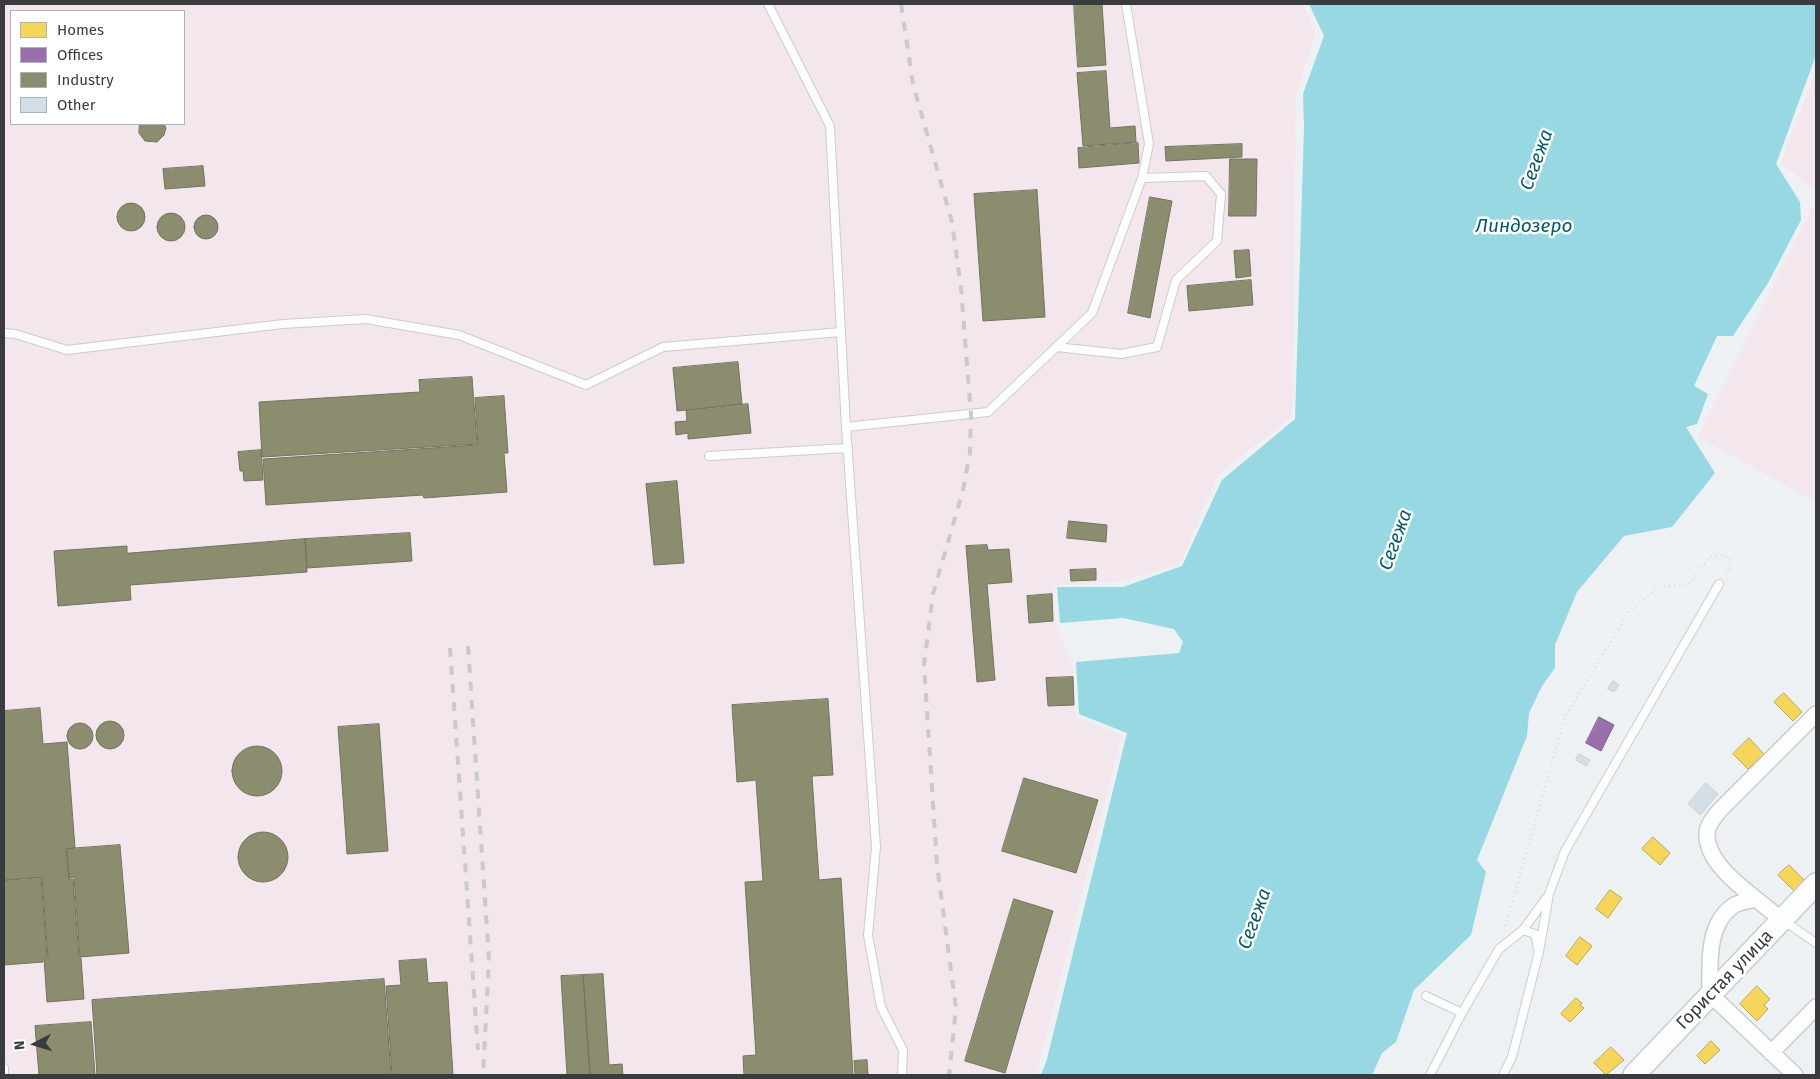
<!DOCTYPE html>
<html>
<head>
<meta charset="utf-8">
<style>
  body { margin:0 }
  #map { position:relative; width:1820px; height:1079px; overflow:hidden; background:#eef1f4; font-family:"Fira Sans",sans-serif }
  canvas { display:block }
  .frame { position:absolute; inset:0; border:5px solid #393b3e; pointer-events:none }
  .legend { position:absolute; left:10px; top:10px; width:175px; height:115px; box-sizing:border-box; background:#fff; border:1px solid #b0b1b2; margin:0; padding:6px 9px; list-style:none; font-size:15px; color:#393b3e }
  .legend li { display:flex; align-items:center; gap:10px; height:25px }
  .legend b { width:25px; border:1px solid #b0b1b2 }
  .north { position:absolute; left:10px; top:1019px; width:50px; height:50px; -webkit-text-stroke:4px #fff; paint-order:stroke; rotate:265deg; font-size:14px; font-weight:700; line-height:20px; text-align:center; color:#393b3e }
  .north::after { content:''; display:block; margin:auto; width:18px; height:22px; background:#393b3e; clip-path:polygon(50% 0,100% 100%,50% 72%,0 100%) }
</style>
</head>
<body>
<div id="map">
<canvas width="1820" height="1079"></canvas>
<div class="frame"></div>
<ul class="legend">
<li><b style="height:14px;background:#f6d55c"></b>Homes</li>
<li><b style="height:14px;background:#9970ab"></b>Offices</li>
<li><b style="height:14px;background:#8c8c6e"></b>Industry</li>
<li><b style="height:14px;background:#d4dee7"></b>Other</li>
</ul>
<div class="north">N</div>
</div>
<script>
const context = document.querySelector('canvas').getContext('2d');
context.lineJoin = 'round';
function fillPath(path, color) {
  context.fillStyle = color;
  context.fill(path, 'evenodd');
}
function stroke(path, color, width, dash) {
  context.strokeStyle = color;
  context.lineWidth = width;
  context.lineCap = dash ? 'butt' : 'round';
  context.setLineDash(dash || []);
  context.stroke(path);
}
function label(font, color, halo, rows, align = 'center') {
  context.font = font + ' "Fira Sans",sans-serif';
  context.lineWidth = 5;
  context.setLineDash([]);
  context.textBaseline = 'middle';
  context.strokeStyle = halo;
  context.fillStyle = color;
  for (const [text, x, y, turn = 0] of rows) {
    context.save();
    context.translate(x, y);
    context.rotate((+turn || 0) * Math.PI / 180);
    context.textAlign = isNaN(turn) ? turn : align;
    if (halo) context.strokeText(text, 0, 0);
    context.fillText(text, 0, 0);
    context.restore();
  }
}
fillPath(new Path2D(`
  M4,4H1303L1316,33L1296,95L1292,417L1218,474L1181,562L1123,581L1052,586L1056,625L1072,663L1076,717L1122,735L1040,1060L1034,1075H4ZM11,11H184V124H11Z
  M1816,70V191L1781,163Z
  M1816,199V502L1698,437Z`), '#f3e7ed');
fillPath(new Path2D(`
  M1309,4H1816V55L1776,164L1800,202L1801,220L1768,283L1733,336H1717L1694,386L1708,394L1697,424L1686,427L1715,473L1672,527L1624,536L1577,592L1555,645V668L1542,686L1529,713L1527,736L1477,860L1486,872L1471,935L1414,990L1396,1042L1382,1053L1372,1075H1041L1047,1059L1127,733L1079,714L1076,662L1179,653L1183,642L1174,629L1123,618L1060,623L1057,587H1123L1182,566L1222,480L1295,419L1304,127L1303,94L1324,36Z`), '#97d8e2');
const homes = new Path2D(`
  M1784,693L1802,712L1793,721L1774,702Z
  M1749,738L1764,754L1748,769L1733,754Z
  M1653,837L1670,853L1660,865L1642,849Z
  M1789,865L1805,881L1794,891L1778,875Z
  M1610,890L1622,898L1608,918L1596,909Z
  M1580,937L1592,946L1577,965L1566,956Z
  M1757,986L1770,999L1764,1005L1768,1009L1757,1021L1740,1004Z
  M1576,998L1582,1003L1580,1005L1584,1008L1570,1022L1561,1014Z
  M1711,1041L1720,1050L1705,1064L1697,1056Z
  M1611,1047L1624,1060L1606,1075L1594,1063Z`);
fillPath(homes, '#f6d55c');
stroke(homes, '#bda753', 1);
const offices = new Path2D(`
  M1599,717L1614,725L1601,751L1586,743Z`);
fillPath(offices, '#9970ab');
stroke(offices, '#7c608a', 1);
const industry = new Path2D(`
  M1074,4H1102L1106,65L1078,67Z
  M1106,71L1110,128L1135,126L1136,142L1083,146L1077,73Z
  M140,124H164L166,128L164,135L157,142L145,141L139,133Z
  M1138,143L1139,163L1079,168L1078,148Z
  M1242,144V157L1166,161L1165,147Z
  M1230,159H1257L1256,216H1229Z
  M203,166L205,186L165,189L163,169Z
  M1037,190L1045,317L983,321L974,194Z
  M1150,197L1172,201L1150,318L1128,313Z
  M117 217a14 14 0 1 1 28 0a14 14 0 1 1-28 0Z
  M157 227a14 14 0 1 1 28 0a14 14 0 1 1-28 0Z
  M194 227a12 12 0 1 1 24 0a12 12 0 1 1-24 0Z
  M1249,250L1251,276L1236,278L1234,251Z
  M1251,280L1253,305L1189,311L1187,286Z
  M738,362L742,404L677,411L673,368Z
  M472,377L477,444L262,457L259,402L420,392L419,380Z
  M504,396L508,453H504L507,492L424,498L423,495L266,505L263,459L478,445L475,398Z
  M748,404L751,433L688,439V433L676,435L675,422L687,421L686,411Z
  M261,450L263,480L244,481L243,471H240L238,452Z
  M677,481L684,563L654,565L646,484Z
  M1069,521L1107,525L1106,542L1067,538Z
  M410,533L412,561L307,568L305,539Z
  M305,539L307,572L130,585L131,600L58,606L54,551L127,546V553Z
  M987,545L988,550L1009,549L1012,582L987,584L995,680L977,682L966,546Z
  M1096,569V580L1071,581L1070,570Z
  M1052,594L1053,621L1029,623L1027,596Z
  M1073,677L1074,705L1048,706L1046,678Z
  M828,699L833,775L812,776L819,880L841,878L853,1075H744L743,1056L756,1055L745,882L763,881L756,780L737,782L732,705Z
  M40,708L43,744L67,742L75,848L66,849L69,879H73L79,958H81L84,999L47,1002L44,958H48L42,877L4,880V711Z
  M96 735a14 14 0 1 1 28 0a14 14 0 1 1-28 0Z
  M67 736a13 13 0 1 1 26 0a13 13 0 1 1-26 0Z
  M379,724L388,851L347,854L338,727Z
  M232 771a25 25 0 1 1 50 0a25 25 0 1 1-50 0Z
  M1024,778L1098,800L1076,873L1002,851Z
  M238 857a25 25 0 1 1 50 0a25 25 0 1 1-50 0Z
  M120,845L129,953L80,957L74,877L69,878L67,849Z
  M41,878L47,957H43V962L4,965V881Z
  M1014,899L1053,911L1005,1073L965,1061Z
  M426,959L428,983L447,982L453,1075H392L386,986L401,985L399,961Z
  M603,974L609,1065L622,1064L623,1075H590L583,975Z
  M583,975L590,1075H567L561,976Z
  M384,979L391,1075H97L92,1000Z
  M91,1022L95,1075H39L35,1026Z
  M867,1060L868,1075H855L854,1061Z`);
fillPath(industry, '#8c8c6e');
stroke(industry, '#737460', 1);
const building = new Path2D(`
  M1613,681L1619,685L1614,692L1608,689Z
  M1579,754L1590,760L1586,766L1576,760Z
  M1706,783L1718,794L1700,815L1688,804Z`);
fillPath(building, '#d4dee7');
stroke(building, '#ccced1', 1);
const lane = new Path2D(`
  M768,4L830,126L846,427L988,412L1092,313L1142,178L1149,144L1126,4
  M4,333L15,334L67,350L283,324L366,319L459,335L586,385L663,347L841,332
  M1056,347L1121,354L1157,347L1176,280L1217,241L1221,194L1206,176L1142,178
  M846,427L876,847L868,935L881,1007L903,1050L902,1075
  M709,456L848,448
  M1784,921L1816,943
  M1523,930L1535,934L1538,949
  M1426,996L1462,1013
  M4,1068V1075
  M1430,1075L1462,1013L1499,949L1523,930L1547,897
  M1503,1075L1512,1057L1539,952L1549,894L1565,851L1719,584`);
const street = new Path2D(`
  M1756,899C1738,885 1706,860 1707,834C1707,825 1714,817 1720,810L1816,714
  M1782,920L1756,899C1749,901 1738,902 1733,906C1706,925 1710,965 1710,994L1795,1075
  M1771,1053L1816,1007`);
const secondary = new Path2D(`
  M1634,1075L1816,884`);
stroke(lane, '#caccce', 10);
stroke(street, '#caccce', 18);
stroke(secondary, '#caccce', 24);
stroke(new Path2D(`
  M1504,931L1565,717L1630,610L1659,587L1689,584L1710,557L1720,555L1729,558L1731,567L1725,577`), '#dadbdc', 2.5, [1, 4]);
stroke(lane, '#fcfdfd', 8);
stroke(street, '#fcfdfd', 15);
stroke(secondary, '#fcfdfd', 21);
stroke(new Path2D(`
  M901,4L913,84L952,222L961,288L971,415L970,453L963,490L933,594L924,665L937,865L956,1008L949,1075
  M468,646L489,960L483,1075
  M450,648L478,1050`), '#c9cacb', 4, [9, 9]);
label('18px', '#393b3e', '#fff', [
  ["Гористая улица",1725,980,-46]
]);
label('italic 19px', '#075a64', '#fff', [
  ["Сегежа",1537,160,-70],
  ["Линдозеро",1524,227],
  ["Сегежа",1396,540,-70],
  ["Сегежа",1255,919,-70]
]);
</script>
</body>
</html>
